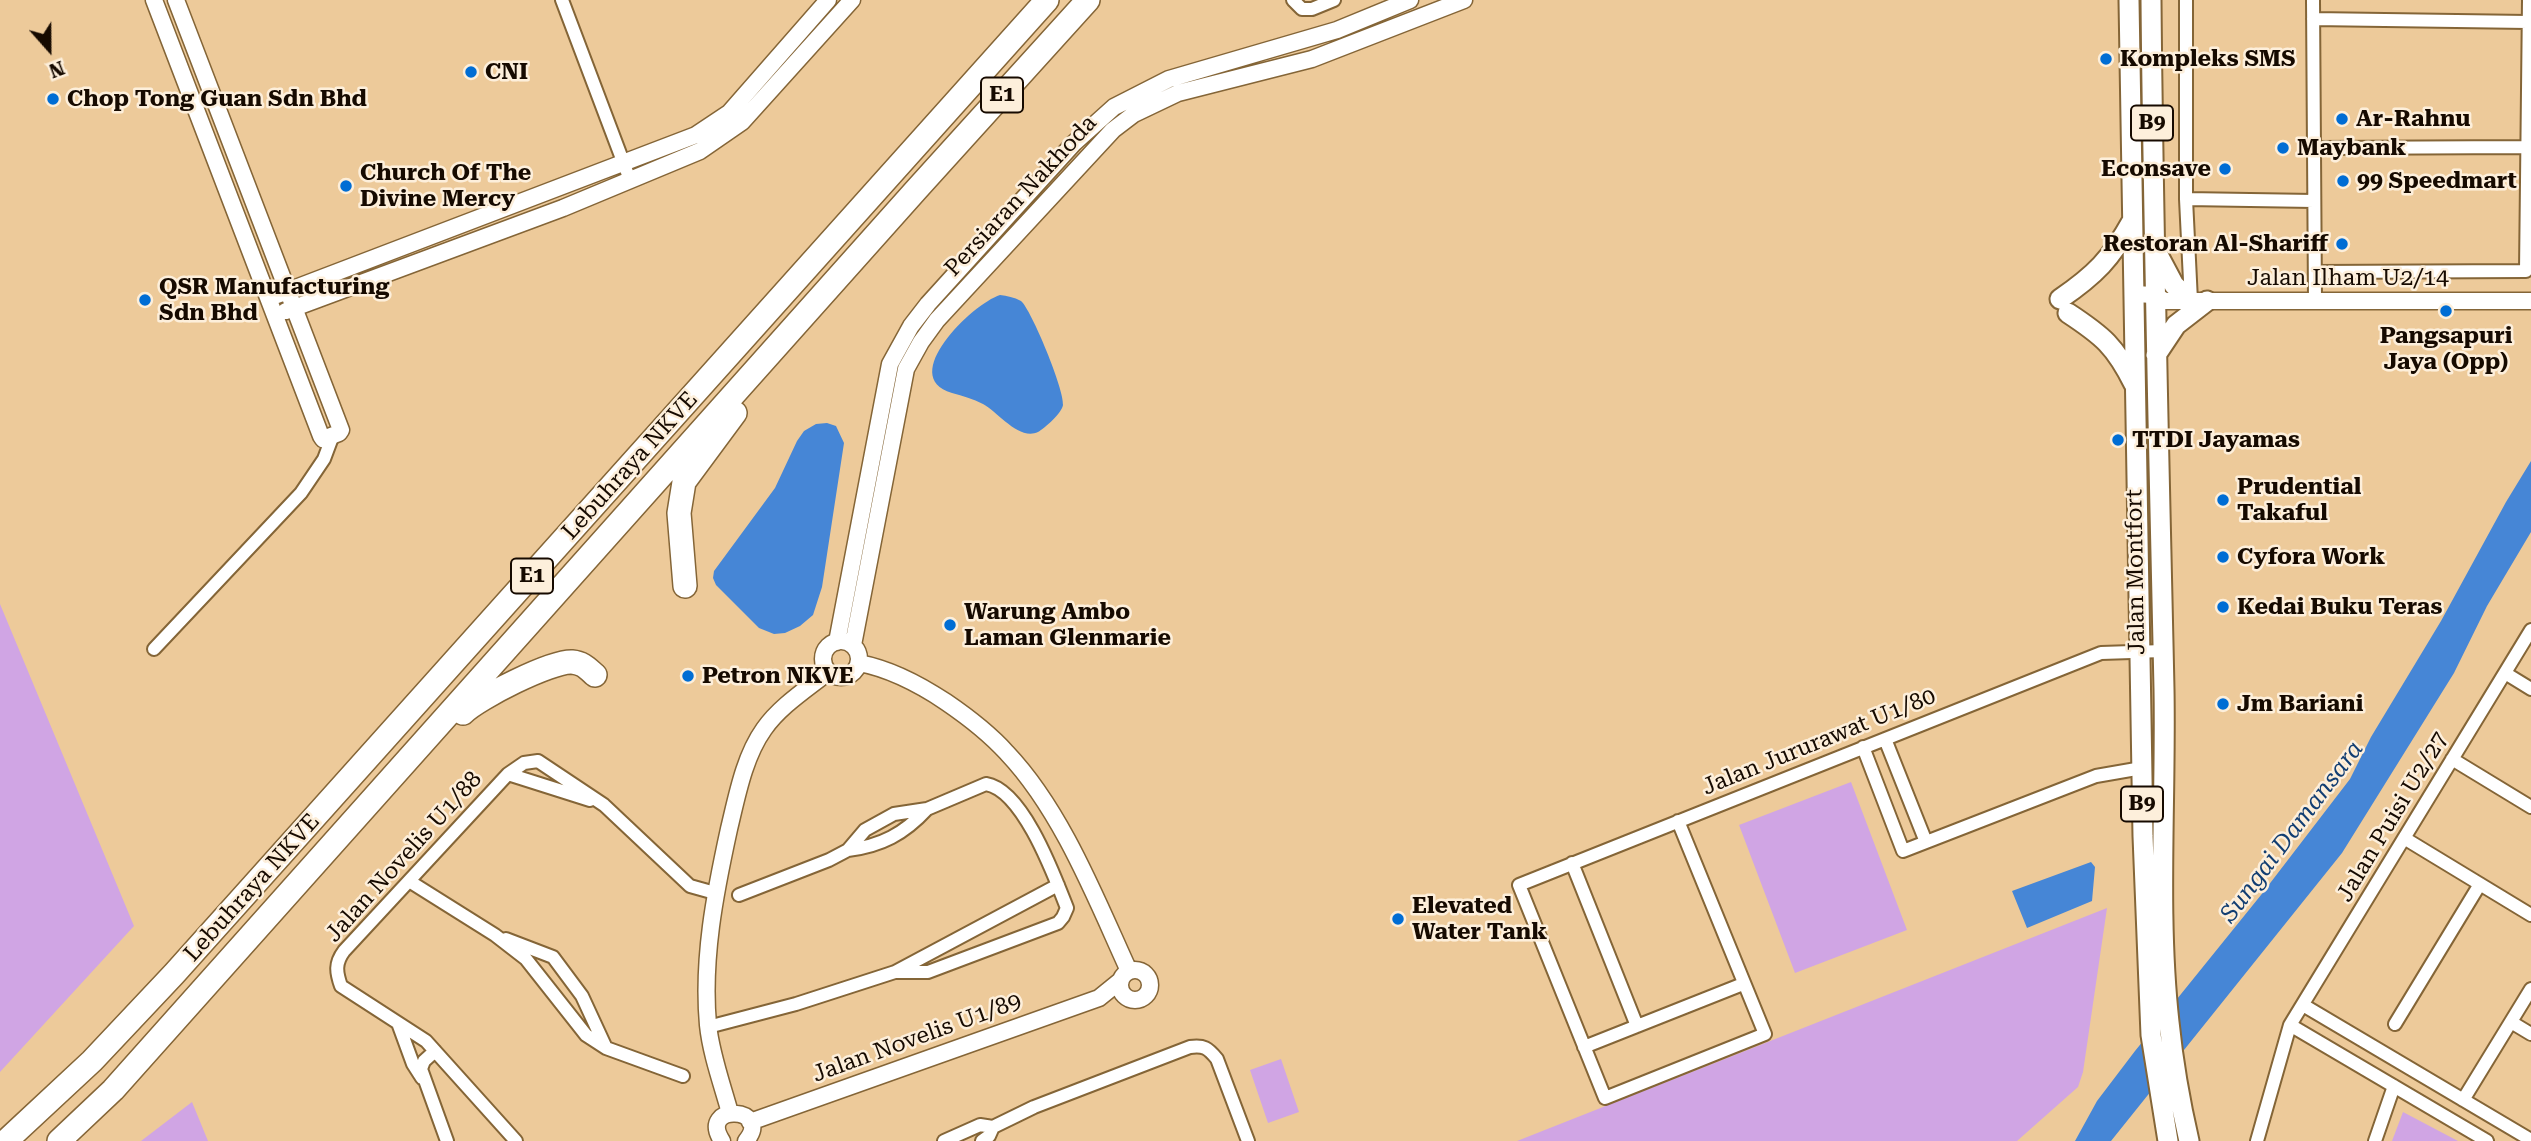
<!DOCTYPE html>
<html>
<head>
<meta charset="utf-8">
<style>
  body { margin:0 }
  #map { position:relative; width:2531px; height:1141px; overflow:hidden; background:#edca9a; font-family:"Roboto Serif",serif }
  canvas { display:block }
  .north { position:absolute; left:14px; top:14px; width:70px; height:70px; -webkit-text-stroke:5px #fdefdb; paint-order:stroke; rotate:159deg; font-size:19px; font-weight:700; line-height:28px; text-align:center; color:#160a00 }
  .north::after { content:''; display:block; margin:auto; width:24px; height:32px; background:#160a00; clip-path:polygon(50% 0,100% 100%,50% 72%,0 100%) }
</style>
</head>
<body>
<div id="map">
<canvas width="2531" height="1141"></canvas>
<div class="north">N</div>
</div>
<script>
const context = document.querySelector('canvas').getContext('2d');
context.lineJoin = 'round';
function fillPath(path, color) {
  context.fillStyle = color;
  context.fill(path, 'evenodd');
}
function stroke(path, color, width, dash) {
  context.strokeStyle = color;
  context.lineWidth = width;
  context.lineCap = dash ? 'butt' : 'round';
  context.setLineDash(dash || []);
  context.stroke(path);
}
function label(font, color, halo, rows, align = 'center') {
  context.font = font + ' "Roboto Serif",serif';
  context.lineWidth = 5;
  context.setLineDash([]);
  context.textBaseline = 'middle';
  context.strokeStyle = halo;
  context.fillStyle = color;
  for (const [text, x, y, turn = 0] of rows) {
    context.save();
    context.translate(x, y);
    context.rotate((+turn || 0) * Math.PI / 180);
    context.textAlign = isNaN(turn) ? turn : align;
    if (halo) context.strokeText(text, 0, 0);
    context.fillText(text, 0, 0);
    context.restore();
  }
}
fillPath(new Path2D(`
  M0,604L134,926L0,1072Z
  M1851,782L1907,930L1795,973L1739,825Z
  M2107,908L2083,1072L2078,1087L2017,1141H1517Z
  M1281,1059L1299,1112L1268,1123L1250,1070Z
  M192,1102L208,1141H141Z
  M2403,1112L2458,1141H2392Z`), '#d0a5e4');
fillPath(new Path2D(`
  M1000,295C1007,296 1014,297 1021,301C1031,309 1065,391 1063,405C1062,413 1045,428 1038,432C1019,441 998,412 983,404C973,399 963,396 952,393C897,377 972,304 1000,295Z
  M827,423L836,426L844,443L822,587L813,615L800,626L785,633L774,634L759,628L716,585L713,578L714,571L775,488L797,441L804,431L816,424Z
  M2531,461V532L2487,606L2454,673L2342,853L2111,1141H2075L2097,1101L2135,1051L2261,895L2350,779L2371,737L2441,621L2506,502Z
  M2091,862L2095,867L2092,901L2027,928L2012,891Z`), '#4686d6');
const minor = new Path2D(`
  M562,0L630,180
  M1293,0L1302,9H1312L1334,0
  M2186,0V199L2191,301
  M2313,0L2315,301
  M2313,19L2528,22
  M2314,148L2527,147
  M2186,199L2314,201
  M2315,272L2526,271L2529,0
  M154,649L301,493L324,459L333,435
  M2505,673L2531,689
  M1885,739L1926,842
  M1863,747L1903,851L2096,776L2142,768
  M2452,759L2531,807
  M508,774L590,800
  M1678,821L1765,1034L1605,1098L1519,885L2101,653L2163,651
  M2404,838L2531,915
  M848,850C881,846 904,834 927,809
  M1572,863L1637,1026
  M409,881L495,935L526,959L586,1035L606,1048L683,1076
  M739,895L829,860L848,850L865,830L894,814L927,809L986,784C1023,790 1054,875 1067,908L1063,917L1058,923L928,972H895
  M506,939L553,957L582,996L606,1048
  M2303,1005L2531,1140
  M2511,1022L2531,1034
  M398,1023L413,1064L422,1078
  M2395,1024L2480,884
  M2290,1025L2487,1141
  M708,1027L796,1004L895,972L1058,885
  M1584,1047L1743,984
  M435,1051L424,1061L421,1069L447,1141
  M2463,1100L2531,989
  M516,1141L426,1041L341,986C336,972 335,963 344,951L508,774L524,763L538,761L604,805L690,886L715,893
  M944,1141L980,1125L993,1127
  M982,1141L989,1136L993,1127L1034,1107L1190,1047C1204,1045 1208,1048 1217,1059L1248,1141
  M2257,1141L2290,1025L2531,630
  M2375,1141L2394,1086`);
const tertiary = new Path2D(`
  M154,0L321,436L323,439L339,433L341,430L176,0
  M2134,294L2154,295L2165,301H2531
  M277,295L696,135L729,113L828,0
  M286,311L563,208L700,151L742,122L852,0
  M823 659a18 18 0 1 1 36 0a18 18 0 1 1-36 0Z
  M837,642L890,364L911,326L928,304L1074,143L1114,107L1169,79L1337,30L1410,0
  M853,645L906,369L921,342L937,320L1113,130L1134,114L1178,93L1312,59L1464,0
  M859,663C891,669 919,684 946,702C968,717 989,733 1007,753C1062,811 1096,899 1129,971
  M1120 985a15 15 0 1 1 30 0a15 15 0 1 1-30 0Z
  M730,1113C722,1084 711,1054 708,1025C702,959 715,893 729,829C737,796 744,757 764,729C780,706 807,689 828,672
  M750,1122L1099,998L1120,981
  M722,1141C697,1102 774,1107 746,1141`);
const primary = new Path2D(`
  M2129,0L2143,836L2151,1035L2168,1141
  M2151,0C2153,230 2159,459 2164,689C2166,798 2157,915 2169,1022C2173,1062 2180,1102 2189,1141
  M2157,253L2174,285L2191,301
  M2060,299C2095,275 2111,259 2132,221
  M2068,313C2103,336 2115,346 2134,384
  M2156,355L2176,325L2207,301`);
const motorway = new Path2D(`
  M685,586L679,513L684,482L735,413
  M463,713C478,698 551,661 572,662C583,663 587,668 595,675
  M6,1141L92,1061L174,974L1047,0
  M59,1141L113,1090L916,190L1088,0`);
stroke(minor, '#846537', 16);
stroke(tertiary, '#846537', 19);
stroke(primary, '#846537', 23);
stroke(motorway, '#846537', 26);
stroke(minor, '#fff', 12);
stroke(tertiary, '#fff', 16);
stroke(primary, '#fff', 19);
stroke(motorway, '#fff', 23);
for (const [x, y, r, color] of [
  [2106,59,7,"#006dd4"],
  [471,72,7,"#006dd4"],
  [53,99,7,"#006dd4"],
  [2342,119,7,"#006dd4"],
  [2283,148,7,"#006dd4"],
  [2225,169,7,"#006dd4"],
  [2343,181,7,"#006dd4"],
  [346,186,7,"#006dd4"],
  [2342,244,7,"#006dd4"],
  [145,300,7,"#006dd4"],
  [2446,311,7,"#006dd4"],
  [2118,440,7,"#006dd4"],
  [2223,500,7,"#006dd4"],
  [2223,557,7,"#006dd4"],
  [2223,607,7,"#006dd4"],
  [950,625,7,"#006dd4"],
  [688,676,7,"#006dd4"],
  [2223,704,7,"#006dd4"],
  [1398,919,7,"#006dd4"]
]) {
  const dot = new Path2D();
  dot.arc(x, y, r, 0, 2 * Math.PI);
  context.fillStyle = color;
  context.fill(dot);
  stroke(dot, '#fdefdb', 2.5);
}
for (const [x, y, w] of [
  [1002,95,42],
  [2152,123,42],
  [532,576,42],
  [2142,804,42]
]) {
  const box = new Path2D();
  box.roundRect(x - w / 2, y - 17.5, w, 35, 5);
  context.fillStyle = '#fdefdb';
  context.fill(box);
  stroke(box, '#160a00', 2);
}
label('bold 21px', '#160a00', null, [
  ["E1",1002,95],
  ["B9",2152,123],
  ["E1",532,576],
  ["B9",2142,804]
]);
label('bold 23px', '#160a00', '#fdefdb', [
  ["Kompleks SMS",2120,59],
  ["CNI",485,72],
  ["Chop Tong Guan Sdn Bhd",67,99],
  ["Ar-Rahnu",2356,119],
  ["Maybank",2297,148],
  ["Econsave",2211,169,"right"],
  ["Church Of The",360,173],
  ["Divine Mercy",360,199],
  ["99 Speedmart",2357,181],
  ["Restoran Al-Shariff",2328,244,"right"],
  ["QSR Manufacturing",159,287],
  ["Sdn Bhd",159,313],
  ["Pangsapuri",2446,336,"center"],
  ["Jaya (Opp)",2446,362,"center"],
  ["TTDI Jayamas",2132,440],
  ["Prudential",2237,487],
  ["Takaful",2237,513],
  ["Cyfora Work",2237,557],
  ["Kedai Buku Teras",2237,607],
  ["Warung Ambo",964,612],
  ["Laman Glenmarie",964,638],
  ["Petron NKVE",702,676],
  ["Jm Bariani",2237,704],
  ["Elevated",1412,906],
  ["Water Tank",1412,932]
], 'left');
label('23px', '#160a00', '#fdefdb', [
  ["Persiaran Nakhoda",1021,196,-47],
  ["Jalan Ilham U2/14",2348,278],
  ["Lebuhraya NKVE",630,466,-48],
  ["Jalan Montfort",2136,572,-91],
  ["Jalan Jururawat U1/80",1819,742,-22],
  ["Jalan Puisi U2/27",2393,817,-59],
  ["Jalan Novelis U1/88",404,857,-48],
  ["Lebuhraya NKVE",252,888,-48],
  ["Jalan Novelis U1/89",917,1038,-20]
]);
label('italic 24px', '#123e72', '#fdefdb', [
  ["Sungai Damansara",2292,832,-53]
]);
</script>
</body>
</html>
